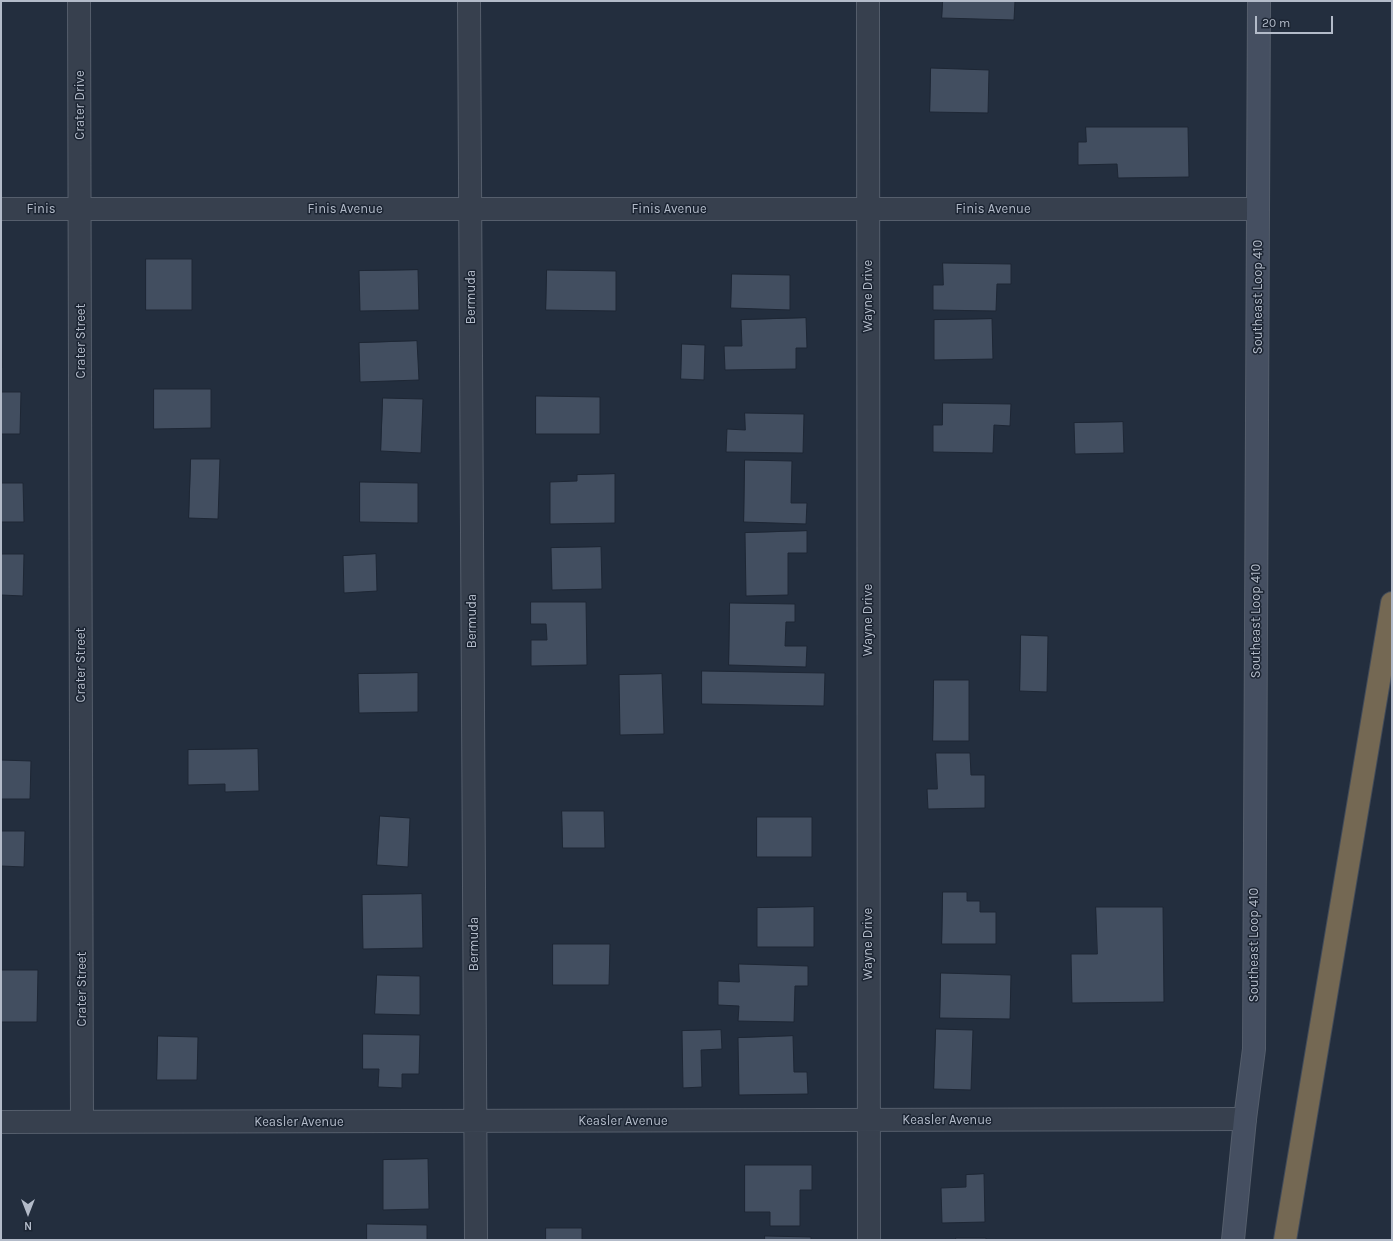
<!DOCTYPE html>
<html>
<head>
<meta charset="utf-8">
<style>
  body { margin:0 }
  #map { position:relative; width:1393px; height:1241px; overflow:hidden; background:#232e3e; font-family:Karla,sans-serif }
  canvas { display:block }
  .frame { position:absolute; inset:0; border:2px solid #b3bbc9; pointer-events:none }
  .north { position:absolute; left:8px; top:1193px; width:40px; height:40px; -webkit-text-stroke:3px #1c2533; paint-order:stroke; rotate:180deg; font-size:11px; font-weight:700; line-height:16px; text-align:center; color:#b3bbc9 }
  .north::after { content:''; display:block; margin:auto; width:14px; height:18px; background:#b3bbc9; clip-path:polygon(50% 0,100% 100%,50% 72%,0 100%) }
  .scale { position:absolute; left:1255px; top:16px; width:78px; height:18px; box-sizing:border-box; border:2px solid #b3bbc9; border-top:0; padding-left:5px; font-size:12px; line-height:14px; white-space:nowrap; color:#b3bbc9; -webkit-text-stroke:3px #1c2533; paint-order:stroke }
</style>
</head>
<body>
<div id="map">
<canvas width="1393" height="1241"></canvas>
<div class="frame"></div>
<div class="north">N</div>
<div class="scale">20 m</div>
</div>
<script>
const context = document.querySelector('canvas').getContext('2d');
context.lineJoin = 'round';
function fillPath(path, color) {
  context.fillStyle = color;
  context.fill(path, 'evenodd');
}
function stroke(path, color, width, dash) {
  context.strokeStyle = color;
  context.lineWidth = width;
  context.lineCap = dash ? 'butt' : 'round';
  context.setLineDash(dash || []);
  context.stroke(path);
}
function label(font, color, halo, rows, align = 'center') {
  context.font = font + ' Karla,sans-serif';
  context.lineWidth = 3;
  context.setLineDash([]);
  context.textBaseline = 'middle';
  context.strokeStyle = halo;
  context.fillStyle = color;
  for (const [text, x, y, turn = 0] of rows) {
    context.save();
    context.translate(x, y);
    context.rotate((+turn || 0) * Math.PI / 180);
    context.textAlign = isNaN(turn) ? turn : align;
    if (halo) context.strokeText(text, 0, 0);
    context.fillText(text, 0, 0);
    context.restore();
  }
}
const building = new Path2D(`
  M943,1H1015L1014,20L942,18Z
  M931,68L989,70L988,113L930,112Z
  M1086,127H1188L1189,177L1118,178L1117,164L1078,165V142H1086Z
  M146,259H192V310H146Z
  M943,263L1011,264V284H997L996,311L933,310V285H943Z
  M418,270L419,310L360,311L359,271Z
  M547,270L616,271V311L546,310Z
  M732,274L790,275V310L731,308Z
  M806,318L807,348H796V369L725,370L724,346H742L741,320Z
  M1,319L2,368H1Z
  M992,319L993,359L934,360V320Z
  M417,341L419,380L360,382L359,343Z
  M682,344L705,345L704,380L681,379Z
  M154,389H211V428L154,429Z
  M1,392H21L20,434H1Z
  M536,396L600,397V434H536Z
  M383,398L423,399L421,453L381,451Z
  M943,403L1011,404L1010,426L994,425L993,453L933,452V425H942Z
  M745,413L804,414L803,453L726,452L727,429L745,430Z
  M1123,422L1124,453L1075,454L1074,423Z
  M191,459H220L218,519L189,518Z
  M745,460L792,461L791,503H807L806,524L744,522Z
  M615,474V523L550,524V482L577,481V475Z
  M360,482L418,483V523L360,522Z
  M1,483H23L24,522H1Z
  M807,531V553H788V595L746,596L745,533Z
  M601,547L602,589L552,590L551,548Z
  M1,554H24L23,596L1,595Z
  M376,554L377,591L344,593L343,556Z
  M531,602H586L587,665L531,666V640H547L546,624H531Z
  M730,603L795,604V622H786L785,646H807L806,667L729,665Z
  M1021,635L1048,636L1047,692L1020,691Z
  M702,671L825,673L824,706L702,704Z
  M418,673V712L359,713L358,674Z
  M662,674L664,734L620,735L619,675Z
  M934,680H969V741H933Z
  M258,749L259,791L225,792V784L188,785V750Z
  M936,753H970L971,775H985V808L928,809L927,789H937Z
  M1,760L31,761L30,799H1Z
  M562,811H604L605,848H563Z
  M380,816L410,818L408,867L377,865Z
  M757,817H812V857H757Z
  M1,831H25L24,867L1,866Z
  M943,892H967V901H980V912H996V944H942Z
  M422,894L423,948L363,949L362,895Z
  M814,907V947H757V908Z
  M1096,907H1163L1164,1002L1072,1003L1071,954H1097Z
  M553,944H610L609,985H553Z
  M739,964L808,966V986H795L794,1022L738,1021L739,1006L718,1005V981L739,982Z
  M1,970H38L37,1022H1Z
  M941,973L1011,975L1010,1019L940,1018Z
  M377,975L420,976V1015L375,1014Z
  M936,1029L973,1030L971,1090L934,1089Z
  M721,1030L722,1049L701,1050L702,1087L683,1088L682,1031Z
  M363,1034L420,1035L419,1074H402V1088L378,1087L379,1069H363Z
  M158,1036L198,1037L197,1080H157Z
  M793,1036L794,1072H807L808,1094L739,1095L738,1038Z
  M428,1159L429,1209L383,1210V1160Z
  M745,1165H812V1190H800V1226H770V1212H745Z
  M984,1174L985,1222L942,1223L941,1188L966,1187V1175Z
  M367,1224L427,1225V1240H367Z
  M546,1228H582V1240H546Z
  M765,1236L811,1237V1240H765Z
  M956,1238H986V1240H956Z`);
fillPath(building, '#424e60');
stroke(building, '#1e2735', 1);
const street = new Path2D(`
  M79,1L82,1122
  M469,1L476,1240
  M868,1L869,1240
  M1,209H1258
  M1,1122L1245,1119`);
const secondary = new Path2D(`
  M1233,1240L1245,1119L1254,1049L1259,1`);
const highway = new Path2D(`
  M1285,1240L1392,603`);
stroke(street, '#555e6c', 24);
stroke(secondary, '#555e6c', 24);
stroke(highway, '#424b59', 24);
stroke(street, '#37404e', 22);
stroke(secondary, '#454f61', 22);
stroke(highway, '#746853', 22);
label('13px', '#b3bbc9', '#1c2533', [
  ["Crater Drive",80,105,-90],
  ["Finis",41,209],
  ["Finis Avenue",345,209],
  ["Finis Avenue",669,209],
  ["Finis Avenue",993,209],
  ["Wayne Drive",868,296,-90],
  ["Bermuda",471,297,-90],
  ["Southeast Loop 410",1258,297,-90],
  ["Crater Street",81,341,-90],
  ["Wayne Drive",868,620,-90],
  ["Bermuda",472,621,-90],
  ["Southeast Loop 410",1256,621,-90],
  ["Crater Street",81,665,-90],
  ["Bermuda",474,944,-90],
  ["Wayne Drive",868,944,-90],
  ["Southeast Loop 410",1254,945,-90],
  ["Crater Street",82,989,-90],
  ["Keasler Avenue",947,1120],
  ["Keasler Avenue",623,1121],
  ["Keasler Avenue",299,1122]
]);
</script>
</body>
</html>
